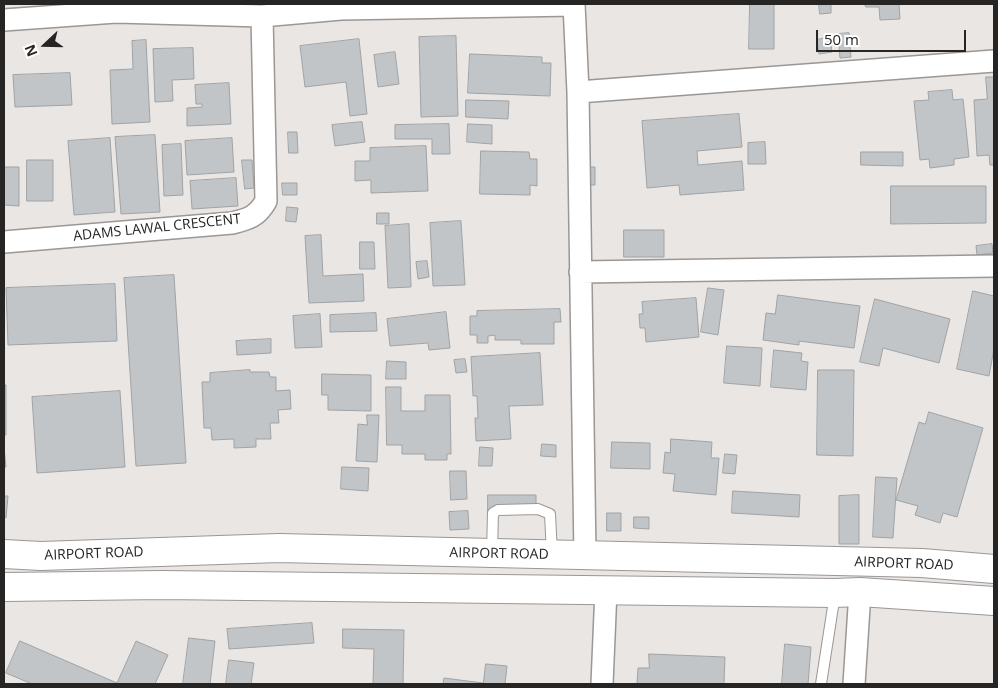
<!DOCTYPE html>
<html>
<head>
<meta charset="utf-8">
<style>
  body { margin:0 }
  #map { position:relative; width:998px; height:688px; overflow:hidden; background:#eae6e4; font-family:"Open Sans",sans-serif }
  canvas { display:block }
  .frame { position:absolute; inset:0; border:5px solid #262524; pointer-events:none }
  .north { position:absolute; left:20px; top:20px; width:50px; height:50px; -webkit-text-stroke:4px #fff; paint-order:stroke; rotate:249deg; font-size:14px; font-weight:700; line-height:20px; text-align:center; color:#262524 }
  .north::after { content:''; display:block; margin:auto; width:18px; height:22px; background:#262524; clip-path:polygon(50% 0,100% 100%,50% 72%,0 100%) }
  .scale { position:absolute; left:816px; top:30px; width:150px; height:22px; box-sizing:border-box; border:2px solid #262524; border-top:0; padding-left:6px; font-size:15px; line-height:18px; white-space:nowrap; color:#262524; -webkit-text-stroke:4px #fff; paint-order:stroke }
</style>
</head>
<body>
<div id="map">
<canvas width="998" height="688"></canvas>
<div class="frame"></div>
<div class="north">N</div>
<div class="scale">50 m</div>
</div>
<script>
const context = document.querySelector('canvas').getContext('2d');
context.lineJoin = 'round';
function fillPath(path, color) {
  context.fillStyle = color;
  context.fill(path, 'evenodd');
}
function stroke(path, color, width, dash) {
  context.strokeStyle = color;
  context.lineWidth = width;
  context.lineCap = dash ? 'butt' : 'round';
  context.setLineDash(dash || []);
  context.stroke(path);
}
function label(font, color, halo, rows, align = 'center') {
  context.font = font + ' "Open Sans",sans-serif';
  context.lineWidth = 4;
  context.setLineDash([]);
  context.textBaseline = 'middle';
  context.strokeStyle = halo;
  context.fillStyle = color;
  for (const [text, x, y, turn = 0] of rows) {
    context.save();
    context.translate(x, y);
    context.rotate((+turn || 0) * Math.PI / 180);
    context.textAlign = isNaN(turn) ? turn : align;
    if (halo) context.strokeText(text, 0, 0);
    context.fillText(text, 0, 0);
    context.restore();
  }
}
const building = new Path2D(`
  M750,4H774V49H749Z
  M819,4H831V13L820,14Z
  M865,4H899L900,19L880,20L879,7H866Z
  M849,33L851,57L840,58L838,34Z
  M456,36L458,116L421,117L419,37Z
  M830,37L832,52L819,54L817,40Z
  M359,39L367,114L350,116L346,82L305,87L300,46Z
  M146,40L150,122L112,124L110,70L133,69L132,41Z
  M193,48L194,79L172,80L173,101L155,102L153,49Z
  M395,52L399,84L378,87L374,55Z
  M470,54L542,57V63H551L550,96L468,93Z
  M70,73L72,105L15,107L13,75Z
  M986,77H994V165H990L989,155L977,156L974,100L987,99Z
  M229,83L231,124L187,126V108L202,107V104H196L195,85Z
  M952,90L953,100L963,99L969,157L954,159V165L930,168L929,159L920,160L914,101L929,100L928,92Z
  M466,100L509,101L508,119L466,117Z
  M739,114L742,147L697,151L698,165L742,161L744,190L680,195L679,185L647,188L642,121Z
  M362,122L365,142L335,146L332,125Z
  M449,124L450,154H432V139H395V125Z
  M468,124L492,125V144L467,142Z
  M288,132H297L298,153H289Z
  M155,135L160,212L121,214L115,137Z
  M110,138L115,212L74,215L68,141Z
  M232,138L234,172L187,175L185,141Z
  M765,142L766,164H748V143Z
  M181,144L183,195L164,196L162,145Z
  M426,146L428,191L371,193V180L355,181V161H370V148Z
  M481,151L529,152L530,159H537V186L530,185V195L480,194Z
  M861,152H903V166L861,165Z
  M27,160H53V201H27Z
  M242,160H252L254,188L245,189Z
  M4,167H19V206L4,205Z
  M589,167H595V185H589Z
  M236,178L238,206L192,209L190,181Z
  M282,183H297V195H283Z
  M891,186H986V223L891,224Z
  M287,207L298,208L296,222L286,221Z
  M377,213H389V224H377Z
  M461,221L465,285L433,286L430,223Z
  M409,224L411,287L388,288L385,226Z
  M624,230H664V257H624Z
  M321,235L323,276L363,274L364,301L309,303L305,236Z
  M360,242H374L375,269H360Z
  M992,244L993,253L977,255L976,246Z
  M427,261L429,277L418,279L416,262Z
  M174,275L186,463L136,466L124,278Z
  M115,284L117,341L8,345L6,288Z
  M708,288L724,290L718,335L701,332Z
  M973,291L994,296V349L989,376L957,369Z
  M778,295L860,306L854,348L799,341V345L763,340L766,313L775,314Z
  M696,298L699,337L646,342L645,328H640L639,314H643L642,302Z
  M875,299L950,319L939,363L883,348L879,366L860,362Z
  M560,309L561,322H554V344H521V340H495V335L488,336V343H477V335H470V316H477V311Z
  M446,312L450,348L429,350L428,343L390,346L387,319Z
  M376,313L377,331L330,332V315Z
  M320,314L322,347L295,348L293,316Z
  M271,339V353L237,355L236,341Z
  M727,346L762,348L760,386L724,383Z
  M774,350L802,353L801,361L808,362L806,390L771,387Z
  M540,353L543,405L509,406L511,439L476,441L475,418H478L477,396H473L471,357Z
  M465,359L467,372L456,373L454,360Z
  M387,361L406,362V379H386Z
  M250,370V372H269L270,377H276V391L290,390L291,409L278,410L279,423H270L271,439H256V447L234,448V439L212,440L211,428H204L202,382H210V373Z
  M818,370H854L853,456L817,455Z
  M322,374L371,375V411L328,410V395H322Z
  M4,385H6V435H4Z
  M386,387H401V411H425V395H450L451,454H447V460H425V454H402V445H387Z
  M120,391L125,467L37,473L32,397Z
  M929,412L983,428L957,517L943,513L940,523L915,515L918,506L896,500L919,422L925,424Z
  M367,415H379L377,462L356,461L358,424L367,425Z
  M671,439L712,442L711,458H719L716,495L673,491L675,474L663,473L665,452L670,453Z
  M612,442L650,443V469L611,468Z
  M542,444L556,445V457L541,456Z
  M4,447L6,467H4Z
  M480,447L493,448L492,466H479Z
  M725,454L737,455L735,474L723,473Z
  M342,467L369,468L368,491L341,489Z
  M450,471H466L467,499L451,500Z
  M876,477L897,478L893,538L873,537Z
  M733,491L800,495L799,517L732,513Z
  M488,495H536V513L488,512Z
  M859,495V544H839V496Z
  M4,496H8L6,518L4,517Z
  M468,511L469,529L450,530L449,512Z
  M607,513H621V531H607Z
  M634,517H649V529L634,528Z
  M312,623L314,643L229,649L227,629Z
  M343,629L404,630L403,684H373L374,649L343,648Z
  M189,638L215,641L210,684H183Z
  M20,641L117,683L136,641L168,655L155,684H32L6,673Z
  M785,644L811,647L808,684H782Z
  M649,654L725,657L724,684H637L638,668H649Z
  M229,660L254,663L251,684H226Z
  M486,664L507,666L505,684H443L444,678L483,683Z`);
fillPath(building, '#c2c5c7');
stroke(building, '#a0a3a5', 1);
const lane = new Path2D(`
  M492,552L493,513L498,510L538,509L550,514L552,554
  M821,684L835,594`);
const street = new Path2D(`
  M574,4L578,92L585,556
  M4,20L116,12L262,16L341,9L574,5
  M578,92L994,61
  M4,242L232,223C248,219 257,217 266,201L262,16
  M580,272L994,266
  M602,684L606,590
  M854,684L860,592`);
const secondary = new Path2D(`
  M4,554L41,556L279,548L922,563L994,569
  M4,587L163,585L835,593L860,592L994,601`);
stroke(lane, '#9a9795', 12);
stroke(street, '#9a9795', 24);
stroke(secondary, '#9a9795', 30);
stroke(lane, '#fff', 10);
stroke(street, '#fff', 21);
stroke(secondary, '#fff', 28);
label('14px', '#262524', '#fff', [
  ["ADAMS LAWAL CRESCENT",157,228,-6],
  ["AIRPORT ROAD",94,554,-2],
  ["AIRPORT ROAD",499,554,1],
  ["AIRPORT ROAD",904,564,2]
]);
</script>
</body>
</html>
